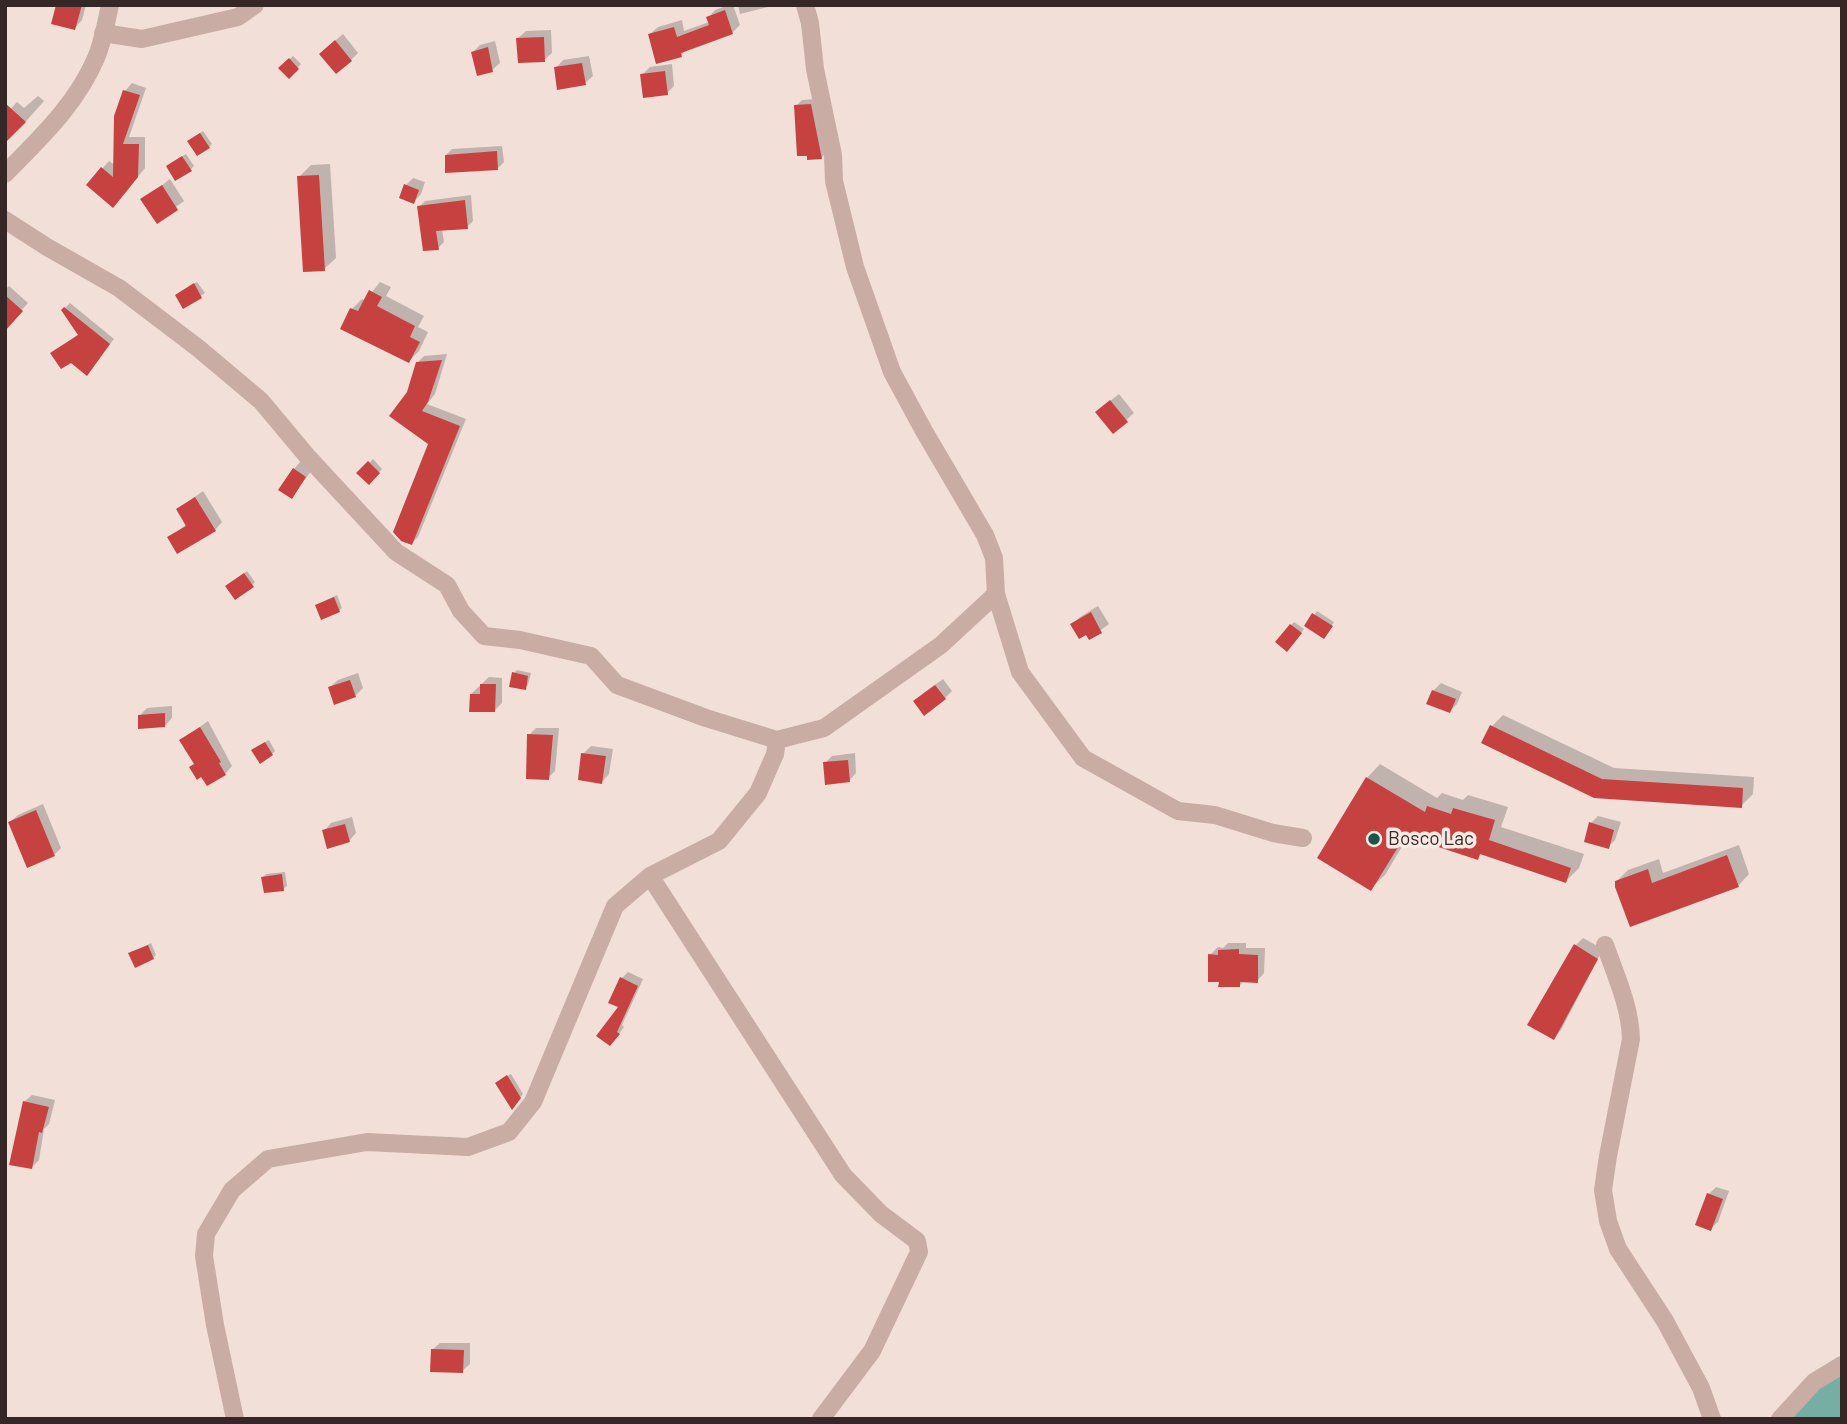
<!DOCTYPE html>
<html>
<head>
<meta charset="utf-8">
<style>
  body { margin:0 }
  #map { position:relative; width:1847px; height:1424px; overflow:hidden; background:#f1dfd8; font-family:Barlow,sans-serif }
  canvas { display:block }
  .frame { position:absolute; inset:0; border:7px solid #342726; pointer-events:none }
</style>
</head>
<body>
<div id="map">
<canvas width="1847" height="1424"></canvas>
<div class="frame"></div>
</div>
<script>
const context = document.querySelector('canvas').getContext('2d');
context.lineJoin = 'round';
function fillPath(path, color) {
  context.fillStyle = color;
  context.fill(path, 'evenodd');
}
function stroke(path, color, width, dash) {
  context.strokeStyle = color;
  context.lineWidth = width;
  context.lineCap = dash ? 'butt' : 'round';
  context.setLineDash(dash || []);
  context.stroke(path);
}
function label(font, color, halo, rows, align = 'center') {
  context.font = font + ' Barlow,sans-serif';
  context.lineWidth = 7;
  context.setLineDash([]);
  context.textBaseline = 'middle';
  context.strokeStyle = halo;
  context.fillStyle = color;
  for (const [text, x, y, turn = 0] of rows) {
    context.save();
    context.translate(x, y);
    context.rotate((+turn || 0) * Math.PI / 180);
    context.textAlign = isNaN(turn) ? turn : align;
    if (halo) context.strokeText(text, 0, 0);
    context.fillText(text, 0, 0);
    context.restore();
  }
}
fillPath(new Path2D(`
  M1842,1371V1419H1788L1805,1398Z`), '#77aea3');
fillPath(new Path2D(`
  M58,5H86L82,20L75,28Z
  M729,5H733L740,25L732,33L688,49L681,55L650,34L658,27L682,20L684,31L709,22L708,18L715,10Z
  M738,5H776L740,14Z
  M551,30L552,53L544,60L518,38L526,31Z
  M343,34L358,53L351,60L328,47Z
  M495,41L500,63L492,70L473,52L480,45Z
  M293,56L301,64L289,77L281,68Z
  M589,56L593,76L585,83L556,68L563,60Z
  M672,64L674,86L667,93L642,75L650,67Z
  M132,83L146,88L129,137H145V168L120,199L88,185L109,161L115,165L116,116L125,91Z
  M38,96L44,101L20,128L5,115L17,102L24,108Z
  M816,99L827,152L821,158L796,106L802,100Z
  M203,131L212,144L209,147L192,138Z
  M502,146L504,162L498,168L446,155L452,149Z
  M186,154L194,166L191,169L171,163Z
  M330,164L336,258L324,269L299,177L311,165Z
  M413,178L425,182L421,194L414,202L406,185Z
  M170,179L184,201L157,221L143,200Z
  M471,195L473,221L467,227L442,229L444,242L438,248L419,207L425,201Z
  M197,282L205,293L184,307L180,292Z
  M380,282L391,287L386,296L424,316L418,327L428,332L419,351L409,361L352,309L362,299L365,301Z
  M9,286L28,303L5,328V290Z
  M70,303L114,339L92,368L52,353L79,334L63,310Z
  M447,354L435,394L427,404L466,419L418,537L412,543L430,443L408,392L417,363L424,356Z
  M1119,394L1134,413L1113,432L1105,405Z
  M373,459L382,469L369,483L359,473Z
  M301,461L313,469L291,497L294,469Z
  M203,491L222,522L215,530L170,537L187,524L178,509Z
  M247,571L255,582L252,585L231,583Z
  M337,595L342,608L339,611L317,605Z
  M1098,606L1109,624L1090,638L1072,624L1080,617Z
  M1317,611L1334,622L1327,633L1306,625Z
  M1294,622L1304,629L1290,647L1291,625Z
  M517,670L531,673L528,685L525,688L514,673Z
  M358,673L363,688L355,696L330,687L338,680Z
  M489,677L502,678V703L494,711L471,694Z
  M943,679L952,691L945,698L922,694Z
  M1441,683L1462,692L1457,704L1450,711L1433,691Z
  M172,706V718L165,726L140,715L147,708Z
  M1503,715L1614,768L1754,777L1753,794L1741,806L1595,796L1492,726Z
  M208,721L232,766L225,774L202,775L181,740Z
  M536,728H559L555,771L548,778L529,735Z
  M269,740L275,751L272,754L256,747Z
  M591,746L613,749L609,774L602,782L583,754Z
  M855,753L856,773L849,781L825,763L832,756Z
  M1380,764L1437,798L1442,793L1463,800L1468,795L1508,807L1501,827L1584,854L1579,868L1566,881L1482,853L1477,858L1409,835L1385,875L1371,888L1367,778Z
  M43,804L61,848L54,855L10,822L18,815Z
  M1598,816L1621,822L1615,840L1608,847L1591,823Z
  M352,817L356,833L349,841L324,831L331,823Z
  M1739,845L1749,874L1738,886L1631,925L1617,881L1628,870L1659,859L1663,873Z
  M285,872L287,886L283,889L263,877L266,874Z
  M1583,938L1603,949L1561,1030L1554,1038L1576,945Z
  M151,943L156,955L153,958L130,954Z
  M1228,943H1246V948H1265L1264,973L1257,981H1244L1239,986L1210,955L1218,947L1223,948Z
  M628,972L643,979L622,1025L624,1027L616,1038L622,978Z
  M511,1074L523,1094L512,1107L500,1080Z
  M32,1095L55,1100L49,1124L44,1129L39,1160L32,1167L24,1102Z
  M1716,1187L1729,1191L1718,1222L1710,1229L1709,1194Z
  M440,1343H470V1364L462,1371L432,1350Z`), '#0003');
fillPath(new Path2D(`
  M56,5H82L75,30L51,24Z
  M725,10L733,34L681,53L682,57L656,64L648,34L674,27L677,37L709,25L706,17Z
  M544,37L545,62L518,63L516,38Z
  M335,40L352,61L336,74L319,54Z
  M488,47L493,72L477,76L471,52Z
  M289,58L299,69L289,79L278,68Z
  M582,63L586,85L557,90L554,67Z
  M665,71L668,95L643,98L640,74Z
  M123,90L140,95L123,144H139L138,177L113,208L86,185L101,167L113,177L114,116Z
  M5,103L26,122L5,143Z
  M811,104L822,159L807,160V156H797L794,105Z
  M200,133L210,148L197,156L187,141Z
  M497,151L498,170L445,173V155Z
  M182,156L192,171L175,181L166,166Z
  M319,175L325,271L303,272L297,176Z
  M404,184L419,190L414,204L399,198Z
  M162,185L178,210L157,224L140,199Z
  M465,200L468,229L436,231L439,250L423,251L417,206Z
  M194,283L202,298L183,309L175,295Z
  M369,290L382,297L377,306L415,326L410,337L420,342L409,363L340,329L350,308L358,311Z
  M5,295L23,311L5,331Z
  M64,307L110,344L87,376L71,363L61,369L50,353L78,335L61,310Z
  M442,360L428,402L422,411L460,426L412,545L401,541L393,532L428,444L389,416L407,392L416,362Z
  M1110,400L1128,422L1113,434L1095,412Z
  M368,461L380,473L369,485L356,473Z
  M293,468L306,477L292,499L278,490Z
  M195,497L216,531L177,554L167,537L186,526L176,509Z
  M244,573L254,587L235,600L225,586Z
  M334,597L340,612L321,620L315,605Z
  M1091,612L1102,633L1089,640L1086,635L1079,639L1070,624Z
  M1312,613L1333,626L1324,639L1304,626Z
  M1290,624L1302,633L1287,652L1275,642Z
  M512,672L528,676L526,690L509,687Z
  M350,680L356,697L334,705L328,687Z
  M480,684H496L495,712H469L470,694H480Z
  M935,685L946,699L924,716L913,701Z
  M1432,690L1456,699L1450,713L1426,704Z
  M165,713V727L138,729V715Z
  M1490,725L1602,779L1743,788L1742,808L1594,798L1481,743Z
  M200,727L221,762L219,763L226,775L207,786L201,777L197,780L189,767L194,764L179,740Z
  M527,734L553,735L549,780L526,779Z
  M265,742L273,755L260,764L251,750Z
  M581,753L606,756L602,784L578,780Z
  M848,760L850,782L825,785L823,762Z
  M1366,777L1425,812L1427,806L1451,814L1453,808L1495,820L1489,840L1571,868L1566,883L1480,854L1478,860L1405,836L1371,891L1317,858Z
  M36,810L55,856L27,868L8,822Z
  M1589,822L1614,830L1609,849L1584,842Z
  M345,824L350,842L327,849L322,830Z
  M1727,855L1739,887L1630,927L1615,887V881L1648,869L1652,883Z
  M282,874L284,891L264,893L261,877Z
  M1574,944L1598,959L1554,1040L1527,1025Z
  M148,945L154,959L135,968L128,953Z
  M1239,949V954L1258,955V983L1240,982V987H1218L1219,982H1208V954L1218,955V950Z
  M620,977L638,986L617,1032L620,1034L610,1046L596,1036L618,1007L608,1003Z
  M507,1075L521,1098L512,1110L495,1083Z
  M23,1101L49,1107L42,1133L39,1132L32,1169L9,1165Z
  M1707,1193L1723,1199L1711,1231L1695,1225Z
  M431,1349L464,1350L463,1373L430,1372Z`), '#c64241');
stroke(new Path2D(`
  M805,5L810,23L815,69L833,155L834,181L855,267L892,372L924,431L985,535L994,558L996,594L1020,672L1083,758L1178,811L1215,815L1273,833L1303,838
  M103,33L142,39L238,17L255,5
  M5,174C40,138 76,105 96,58C103,42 106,23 110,5
  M5,220L47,247L119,288L198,348L261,401L307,456L396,552L447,585L461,611L484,636L520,640L591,656L617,685L706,718L777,740
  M650,876L843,1175L881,1214L917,1241L919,1252L872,1351L821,1419
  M1605,945C1616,976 1630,1006 1631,1039L1608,1156L1603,1190L1608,1221L1618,1249L1665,1321L1701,1388L1712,1419
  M235,1419L215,1325L204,1256L206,1234L232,1190L268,1159L367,1142L468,1147L509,1132L533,1102L615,906L650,876L719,841L758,793L775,754L777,740L824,728L941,645L996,594
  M1780,1419L1814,1382L1842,1365`), '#c9aca4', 18);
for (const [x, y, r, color] of [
  [1374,839,7,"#1c554c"]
]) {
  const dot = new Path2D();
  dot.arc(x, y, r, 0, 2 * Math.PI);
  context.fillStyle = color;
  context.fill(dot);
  stroke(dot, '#f9ebe4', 2.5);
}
label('19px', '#342726', '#f9ebe4', [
  ["Bosco Lac",1388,839]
], 'left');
</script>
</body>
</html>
